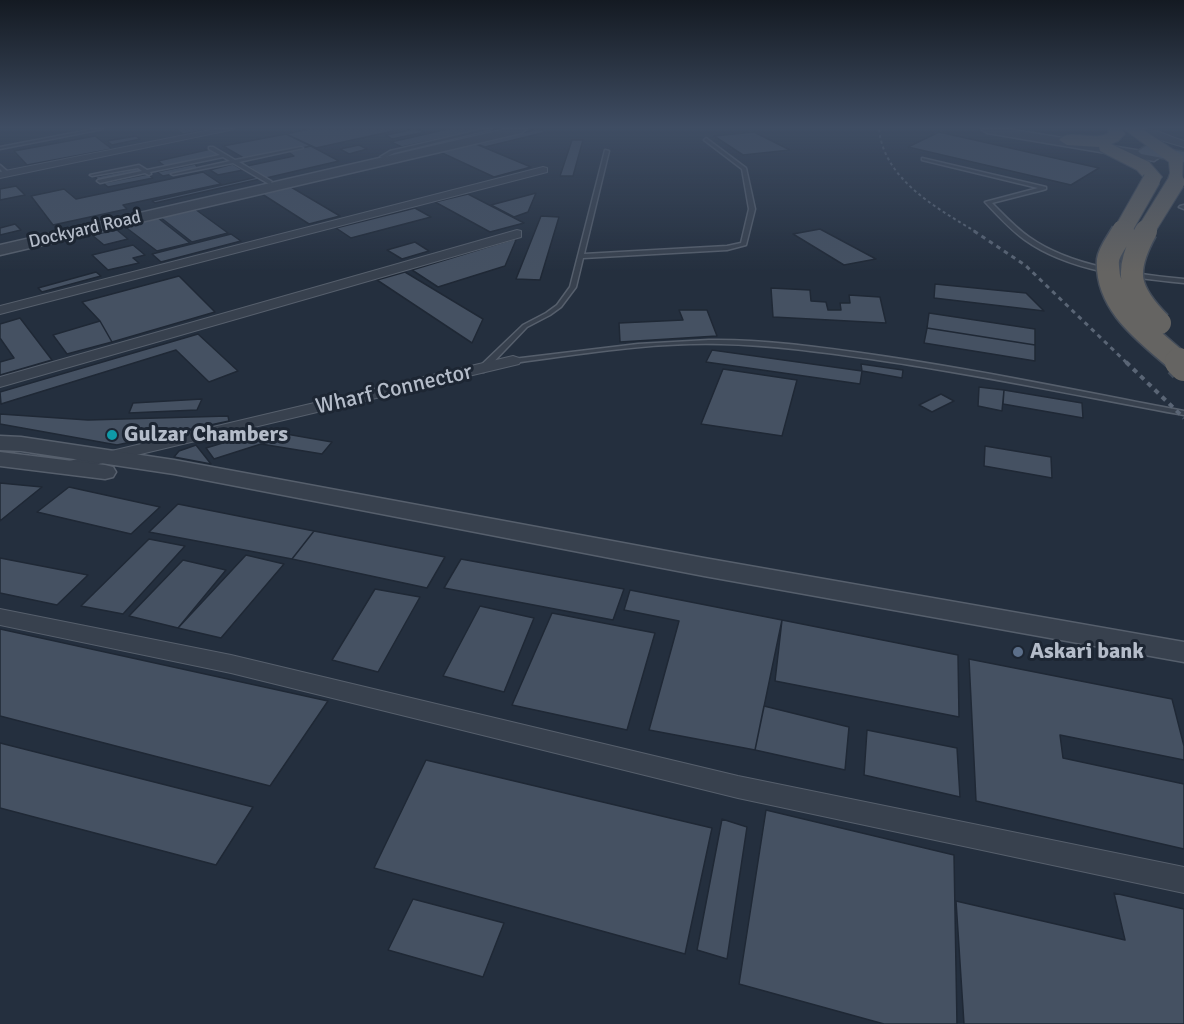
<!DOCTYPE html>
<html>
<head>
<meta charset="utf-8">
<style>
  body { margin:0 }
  canvas { display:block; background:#242f3e }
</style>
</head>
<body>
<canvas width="1184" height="1024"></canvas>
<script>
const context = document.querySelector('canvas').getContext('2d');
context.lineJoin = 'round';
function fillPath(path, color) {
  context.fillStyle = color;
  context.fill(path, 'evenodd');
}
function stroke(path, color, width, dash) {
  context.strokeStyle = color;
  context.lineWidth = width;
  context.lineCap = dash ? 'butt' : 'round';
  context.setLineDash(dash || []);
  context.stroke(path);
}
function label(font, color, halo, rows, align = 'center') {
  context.font = font + ' Signika,sans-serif';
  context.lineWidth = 6;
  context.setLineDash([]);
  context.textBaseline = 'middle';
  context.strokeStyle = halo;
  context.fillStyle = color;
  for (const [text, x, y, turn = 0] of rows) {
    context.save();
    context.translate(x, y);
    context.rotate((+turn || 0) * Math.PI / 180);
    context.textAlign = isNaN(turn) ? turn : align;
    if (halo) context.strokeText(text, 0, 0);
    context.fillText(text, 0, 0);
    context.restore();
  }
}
const building = new Path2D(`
  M176,129H213L183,134Z
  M310,129H402L316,148L286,134Z
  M415,129L425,132L392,139L386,135Z
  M448,129H484L402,147L391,142Z
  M538,129L546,132L485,147L477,144Z
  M754,132L790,150L743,155L714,136Z
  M939,132L1099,168L1071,185L908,147Z
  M286,134L311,146L247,160L223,146Z
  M95,136L112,149L27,165L14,151Z
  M136,136L140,139L112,145L107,141Z
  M572,140H583L573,176H560Z
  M476,144L531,167L494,177L440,152Z
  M359,145L367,149L349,154L340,149Z
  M311,146L339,161L266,178L247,166L294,156L287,151Z
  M211,149L220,155L166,167L158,161Z
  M195,164L199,169L163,176L157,172Z
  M233,164L243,170L218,175L210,170Z
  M139,168L144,171L99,181L95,177Z
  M203,172L221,184L123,205L127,209L53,225L31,196L64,189L76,199Z
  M148,174L153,178L108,187L103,183Z
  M257,177L260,179L155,203L152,201Z
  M16,186L25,195L0,200V189Z
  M291,187L340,216L309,224L262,194Z
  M536,193L528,212L514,217L491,205Z
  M468,194L524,223L490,232L435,202Z
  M415,208L431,217L351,238L336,228Z
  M195,209L228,233L192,242L160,217Z
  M541,216L559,217L540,280L516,279Z
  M158,218L190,243L157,251L124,226Z
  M15,224L21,230L0,235V228Z
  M820,229L876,259L844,265L793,234Z
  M117,230L128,239L104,245L92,235Z
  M231,234L241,241L161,262L152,254Z
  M514,239L516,240L505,266L438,287L412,270Z
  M415,242L429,251L402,259L387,250Z
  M133,245L145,255L133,258L139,263L108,270L92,255Z
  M96,272L101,276L42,292L38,288Z
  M405,272L483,319L472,343L377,280Z
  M179,276L215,312L112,342L100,321L82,302Z
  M935,284L1026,293L1044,311L934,298Z
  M771,288L810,290L811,301L826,302L828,310H841L840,303H850L849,295L880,297L886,323L773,317Z
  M679,310H707L717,336L620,342L619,323L683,320Z
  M929,313L1035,329V345L927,328Z
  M20,318L52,360L0,375V362L14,358L0,338V324Z
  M100,321L112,342L67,354L53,335Z
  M927,328L1035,345V361L924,343Z
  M198,334L238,371L209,382L176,350L1,404L0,392Z
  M712,350L862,371L860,384L706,362Z
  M861,364L903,370L902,378L862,371Z
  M723,369L797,380L782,436L701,424Z
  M979,387L1004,390L1002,411L978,406Z
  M1004,390L1082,403L1083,418L1003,404Z
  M941,394L954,401L932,412L919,405Z
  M202,399L197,410L129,413L133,403Z
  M0,414L88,420L228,416L229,421L117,445L0,424Z
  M254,428L260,434L269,431L332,442L322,454L261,444L214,459L206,448L226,442L222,436Z
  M196,445L211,464L174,457L179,451Z
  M985,446L1051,457L1052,478L984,466Z
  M0,483L42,487L0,521Z
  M69,487L160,507L131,534L37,512Z
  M178,504L314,531L292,559L149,532Z
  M314,531L445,557L427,588L292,559Z
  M149,539L185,546L123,614L81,606Z
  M246,555L284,564L221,638L178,628Z
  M0,558L88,575L57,605L0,593Z
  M461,559L624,589L613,620L444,588Z
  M183,560L226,570L178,628L129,616Z
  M375,589L420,597L378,672L332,660Z
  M630,590L782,620L755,750L649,730L679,621L624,610Z
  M480,606L534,618L504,692L443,676Z
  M552,613L655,633L627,730L512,705Z
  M782,620L958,655L959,717L775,681Z
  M0,629L328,701L270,786L0,716Z
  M969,659L1172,699L1184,746V760L1060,735L1063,758L1184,784V849L976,801Z
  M764,706L849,727L845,770L755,750Z
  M867,730L957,748L960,797L864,775Z
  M0,743L253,807L216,865L0,808Z
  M426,760L712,828L685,954L374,868Z
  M766,810L954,855L957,1024H884L739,984Z
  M722,819L747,827L727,959L697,950Z
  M1114,893L1184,909V1024H964L956,901L1125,940Z
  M413,899L504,923L483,977L388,950Z`);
fillPath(building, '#455162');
stroke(building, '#1f2835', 1.5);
const service = new Path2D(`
  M94,129H103L0,149V147Z
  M484,129H492L394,153L384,158L380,157L390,151Z
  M706,138L746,168L755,209L746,245L727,250L583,258L576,287L561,307L550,315L527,327L484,372H478V368L523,325L546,313L557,305L570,287L605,150L609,151L584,254L727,246L741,243L749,209L742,169L704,140Z
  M209,147H213L235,160L301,147L303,148L239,162L271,181L272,182L269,184L233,163L173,175L171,174L230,161L223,157L150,172L151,174L149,175L145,173L100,183L97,181L98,180L142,171L138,168L92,176L90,175L139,165L147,170L220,155L209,149Z
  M922,158L1046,187V189L1043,190L992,203C1004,215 1015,227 1029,237C1071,267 1134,274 1184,279V283C1133,278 1068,271 1025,240C1011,230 997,215 985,202L1038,188L922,160Z
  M0,165L8,172V174H4L0,169Z
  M1184,205V209L1179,207L1180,206Z
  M709,340C760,339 818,347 868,354C974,369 1079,391 1184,411V415C1080,396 976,374 871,359C821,352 771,345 721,344C652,342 582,354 513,363L509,361L513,359L638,344Z`);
const minor = new Path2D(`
  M215,129H234L0,178V172Z
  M1143,129C1157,129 1170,137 1184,141V147L1157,139Z
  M543,167L547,168V172L0,314V306Z
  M517,230L521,231V237L0,387V377Z
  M513,356L519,358L521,361L519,364L65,472L59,471L56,467L59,463L65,462Z
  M0,609L231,655L738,776L1184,867V893L738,798L231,673L0,625Z`);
const tertiary = new Path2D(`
  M506,129H527L521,133L0,255V245Z
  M981,129H1008L1154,153L1160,157L1154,161L987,133Z
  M0,436L21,437L174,460L704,558L1184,642V662L704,576L174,474L21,451L0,450Z
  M0,452L105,465L113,467L116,472L113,477L105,479L0,466Z`);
const primary = new Path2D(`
  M1146,146L1184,152V162L1141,154L1138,151Z`);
const trunk = new Path2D(`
  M1108,129H1122L1125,134L1118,141L1111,144L1149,162L1162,177L1159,181H1147L1137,170L1100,151L1099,147L1067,145L1059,140C1070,128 1094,142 1109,133Z
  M1124,129H1142L1183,156L1182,186H1170L1167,182L1170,173L1169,162Z`);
stroke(service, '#565f6c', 3);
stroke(minor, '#565f6c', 2);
stroke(tertiary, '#565f6c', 3);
stroke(primary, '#414a57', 3);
stroke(trunk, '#434c59', 2);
fillPath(service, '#38414e');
fillPath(minor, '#38414e');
fillPath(tertiary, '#38414e');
fillPath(primary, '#56606e');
fillPath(trunk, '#656462');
stroke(new Path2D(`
  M879,129C884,180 937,208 976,232`), '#5a6575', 2, [3, 3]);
stroke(new Path2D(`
  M974,231L1025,265L1128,364`), '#5a6575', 3, [4.5, 4.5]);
stroke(new Path2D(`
  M1126,362L1184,418`), '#5a6575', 4, [5, 5]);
const trunkBridgeFar2 = new Path2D(`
  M1122,232L1152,179
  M1145,232L1176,182`);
const trunkBridgeFar1 = new Path2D(`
  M1123,231C1119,239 1109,251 1108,260C1105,307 1150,336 1181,364
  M1146,231C1124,271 1127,290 1160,323`);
const trunkBridge = new Path2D(`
  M1179,362L1184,367`);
stroke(trunkBridgeFar2, '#434c59', 19, []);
stroke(trunkBridgeFar1, '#434c59', 25, []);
stroke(trunkBridge, '#434c59', 32, []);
stroke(trunkBridgeFar2, '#656462', 17);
stroke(trunkBridgeFar1, '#656462', 22);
stroke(trunkBridge, '#656462', 28);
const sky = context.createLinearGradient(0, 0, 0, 272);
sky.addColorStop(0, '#141a22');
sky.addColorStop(0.47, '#3f4d63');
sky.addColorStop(1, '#3f4d6300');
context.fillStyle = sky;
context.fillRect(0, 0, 1184, 272);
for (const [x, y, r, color] of [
  [112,435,6,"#0f9aa8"],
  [1018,652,6,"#5c6f8a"]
]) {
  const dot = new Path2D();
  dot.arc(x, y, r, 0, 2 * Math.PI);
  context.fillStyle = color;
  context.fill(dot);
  stroke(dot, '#1d2633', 2);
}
label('18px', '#b4bcc9', '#1d2633', [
  ["Dockyard Road",85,230,-13]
]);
label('22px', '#b4bcc9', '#1d2633', [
  ["Wharf Connector",394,390,-13]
]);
label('bold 22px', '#b4bcc9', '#1d2633', [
  ["Gulzar Chambers",124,435],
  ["Askari bank",1030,652]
], 'left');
</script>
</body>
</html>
